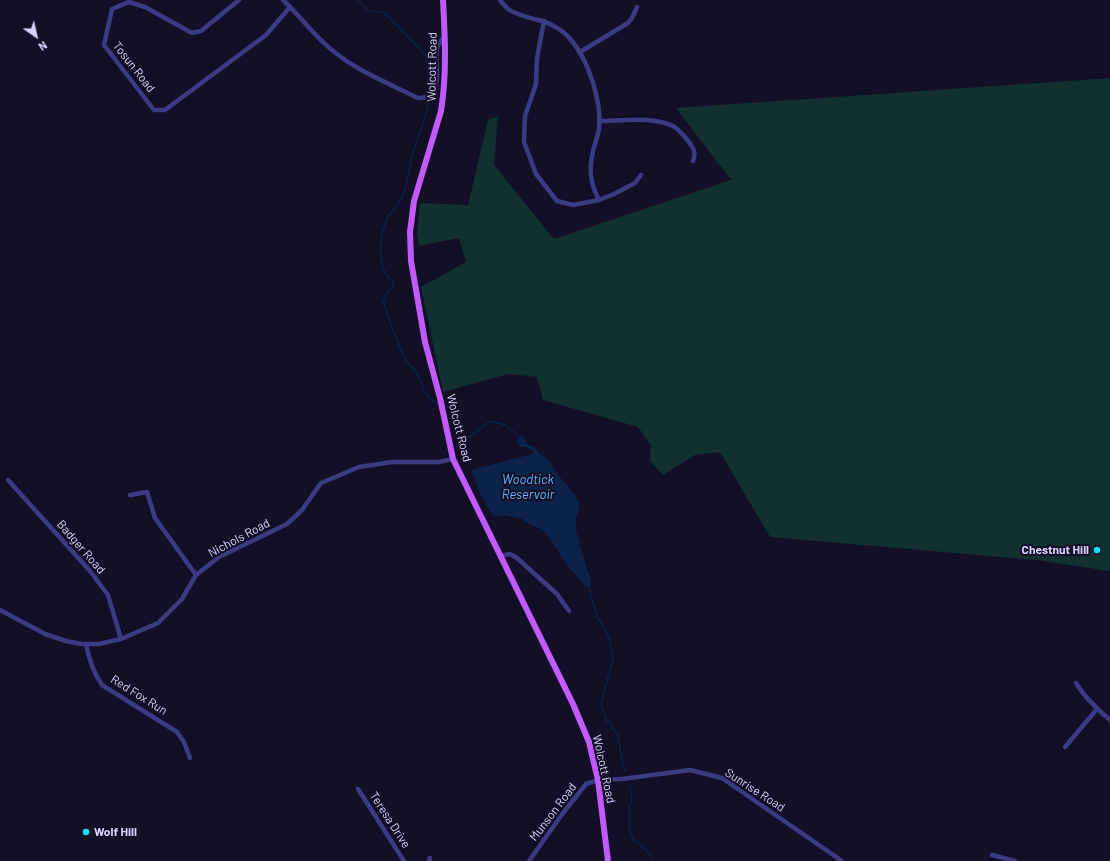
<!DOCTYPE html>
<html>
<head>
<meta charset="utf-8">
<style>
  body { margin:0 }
  #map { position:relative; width:1110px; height:861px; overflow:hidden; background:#130f26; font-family:Barlow,sans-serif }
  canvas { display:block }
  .north { position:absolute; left:16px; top:16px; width:40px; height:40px; -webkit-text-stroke:3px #130f26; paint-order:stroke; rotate:146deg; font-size:11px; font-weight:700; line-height:16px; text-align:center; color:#d9d4ff }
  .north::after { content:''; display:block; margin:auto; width:14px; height:18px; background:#d9d4ff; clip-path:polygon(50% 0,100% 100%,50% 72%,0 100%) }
</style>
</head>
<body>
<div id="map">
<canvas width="1110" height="861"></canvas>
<div class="north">N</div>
</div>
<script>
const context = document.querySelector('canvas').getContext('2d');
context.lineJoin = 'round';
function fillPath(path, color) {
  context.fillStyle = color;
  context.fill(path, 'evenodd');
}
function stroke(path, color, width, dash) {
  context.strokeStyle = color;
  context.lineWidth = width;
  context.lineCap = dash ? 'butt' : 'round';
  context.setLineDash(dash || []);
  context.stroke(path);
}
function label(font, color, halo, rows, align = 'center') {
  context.font = font + ' Barlow,sans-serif';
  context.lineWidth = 4;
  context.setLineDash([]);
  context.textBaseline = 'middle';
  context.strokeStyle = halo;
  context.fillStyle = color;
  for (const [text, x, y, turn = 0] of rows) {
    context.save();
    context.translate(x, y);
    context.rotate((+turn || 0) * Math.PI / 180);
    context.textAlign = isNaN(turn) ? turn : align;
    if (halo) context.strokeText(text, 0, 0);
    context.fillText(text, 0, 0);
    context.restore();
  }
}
fillPath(new Path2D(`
  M1110,78V571L1035,560L770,537L720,452L695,455L663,475L650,461L651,445L638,427L543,400L537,377L508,374L443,392L421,287L466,262L459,238L419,246L417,233L420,203L468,205L488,120L498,116L494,165L554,239L731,180L676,108Z`), '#12302f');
fillPath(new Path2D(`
  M521,435H522L528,444L535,447L539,454L544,456L553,466L558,475L574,493L579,501V510L576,517V531L591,582L590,587L584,585L563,560L558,550L542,529L531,525L522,519L506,515L494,517L482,498L471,470L533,454L532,450L526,447H520L516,442L517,440Z`), '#0c2248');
stroke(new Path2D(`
  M358,0L369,11L385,13L420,49L427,59L428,70L429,94
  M429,97C428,117 418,134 413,153C409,167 408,184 402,197C399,205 392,210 388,217C379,236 375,268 393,282V287L387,293L383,301C389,320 396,339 404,357C407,363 412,366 416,372C423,384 423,399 438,404
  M444,405C455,409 453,417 458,426C460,430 463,433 466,437H470L490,421L505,425L521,437
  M588,584L597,617L602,624L608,635L613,659L601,704L606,720L611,723L613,729L618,735L620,750L625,771
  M630,786L632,800L629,808V827L633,840L644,848L656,861`), '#0c2248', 1.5);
stroke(new Path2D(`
  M239,0L201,31L192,33L145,7L129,2L112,9L104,45L154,110H165L266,35L290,7
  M283,0C297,13 309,29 323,42C349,68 386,82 418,98C446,99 434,67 437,50C437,45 442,40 444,36
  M500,0C502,3 505,6 508,9C518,16 531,18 542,21C553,24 565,32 572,41C589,62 602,102 599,129C598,135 596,141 594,147C589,167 589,181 599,200
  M544,21L537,58L536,84L525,116L524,142L536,174L557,201L573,205L599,200L614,194L635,183L641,175
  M580,52L628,23L632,18L637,7
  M599,121C622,121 651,116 673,126C679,129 685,137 689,142C694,149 696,152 693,161
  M8,480L90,571L108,595L121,639
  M130,495L147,492L155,518L196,575
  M500,556L510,554L517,558L557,594L569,611
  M0,610L45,634L66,641L81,644H99L121,639L158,623L182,599L196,575L219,557L287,524L302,510L321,483L359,467L392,462H439L453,459
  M86,644C89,660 93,672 102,685L177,732L184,742L190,758
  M1076,683C1085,698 1097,709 1110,720
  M1065,747L1097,709
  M358,789L404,861
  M992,855L1015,861
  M429,861L430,858
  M529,861L563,813L586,784L598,780L622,779L690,770L722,778L842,861`), '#3d3a85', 4.5);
stroke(new Path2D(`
  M443,0C445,37 447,74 441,111L414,201L410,232L411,261L425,342L440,398L453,459L573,704L589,742L598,780L608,861`), '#c25bff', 6);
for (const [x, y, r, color] of [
  [1097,550,4,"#00e5ff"],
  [86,832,4,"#00e5ff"]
]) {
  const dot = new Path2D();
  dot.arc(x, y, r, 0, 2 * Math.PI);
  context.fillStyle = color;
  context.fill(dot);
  stroke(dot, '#130f26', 1.5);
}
label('12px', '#d9d4ff', '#130f26', [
  ["Tosun Road",134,67,52],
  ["Wolcott Road",432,67,-89],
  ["Wolcott Road",459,428,76],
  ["Nichols Road",239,538,-28],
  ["Badger Road",81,547,49],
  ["Red Fox Run",139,695,32],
  ["Wolcott Road",604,769,78],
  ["Sunrise Road",755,790,33],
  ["Munson Road",553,812,-53],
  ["Teresa Drive",390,820,57]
]);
label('bold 12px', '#d9d4ff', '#130f26', [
  ["Chestnut Hill",1089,550],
  ["Wolf Hill",94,832,"left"]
], 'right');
label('italic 13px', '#62b6ff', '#130f26', [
  ["Woodtick",528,480],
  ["Reservoir",528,495]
]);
</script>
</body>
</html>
